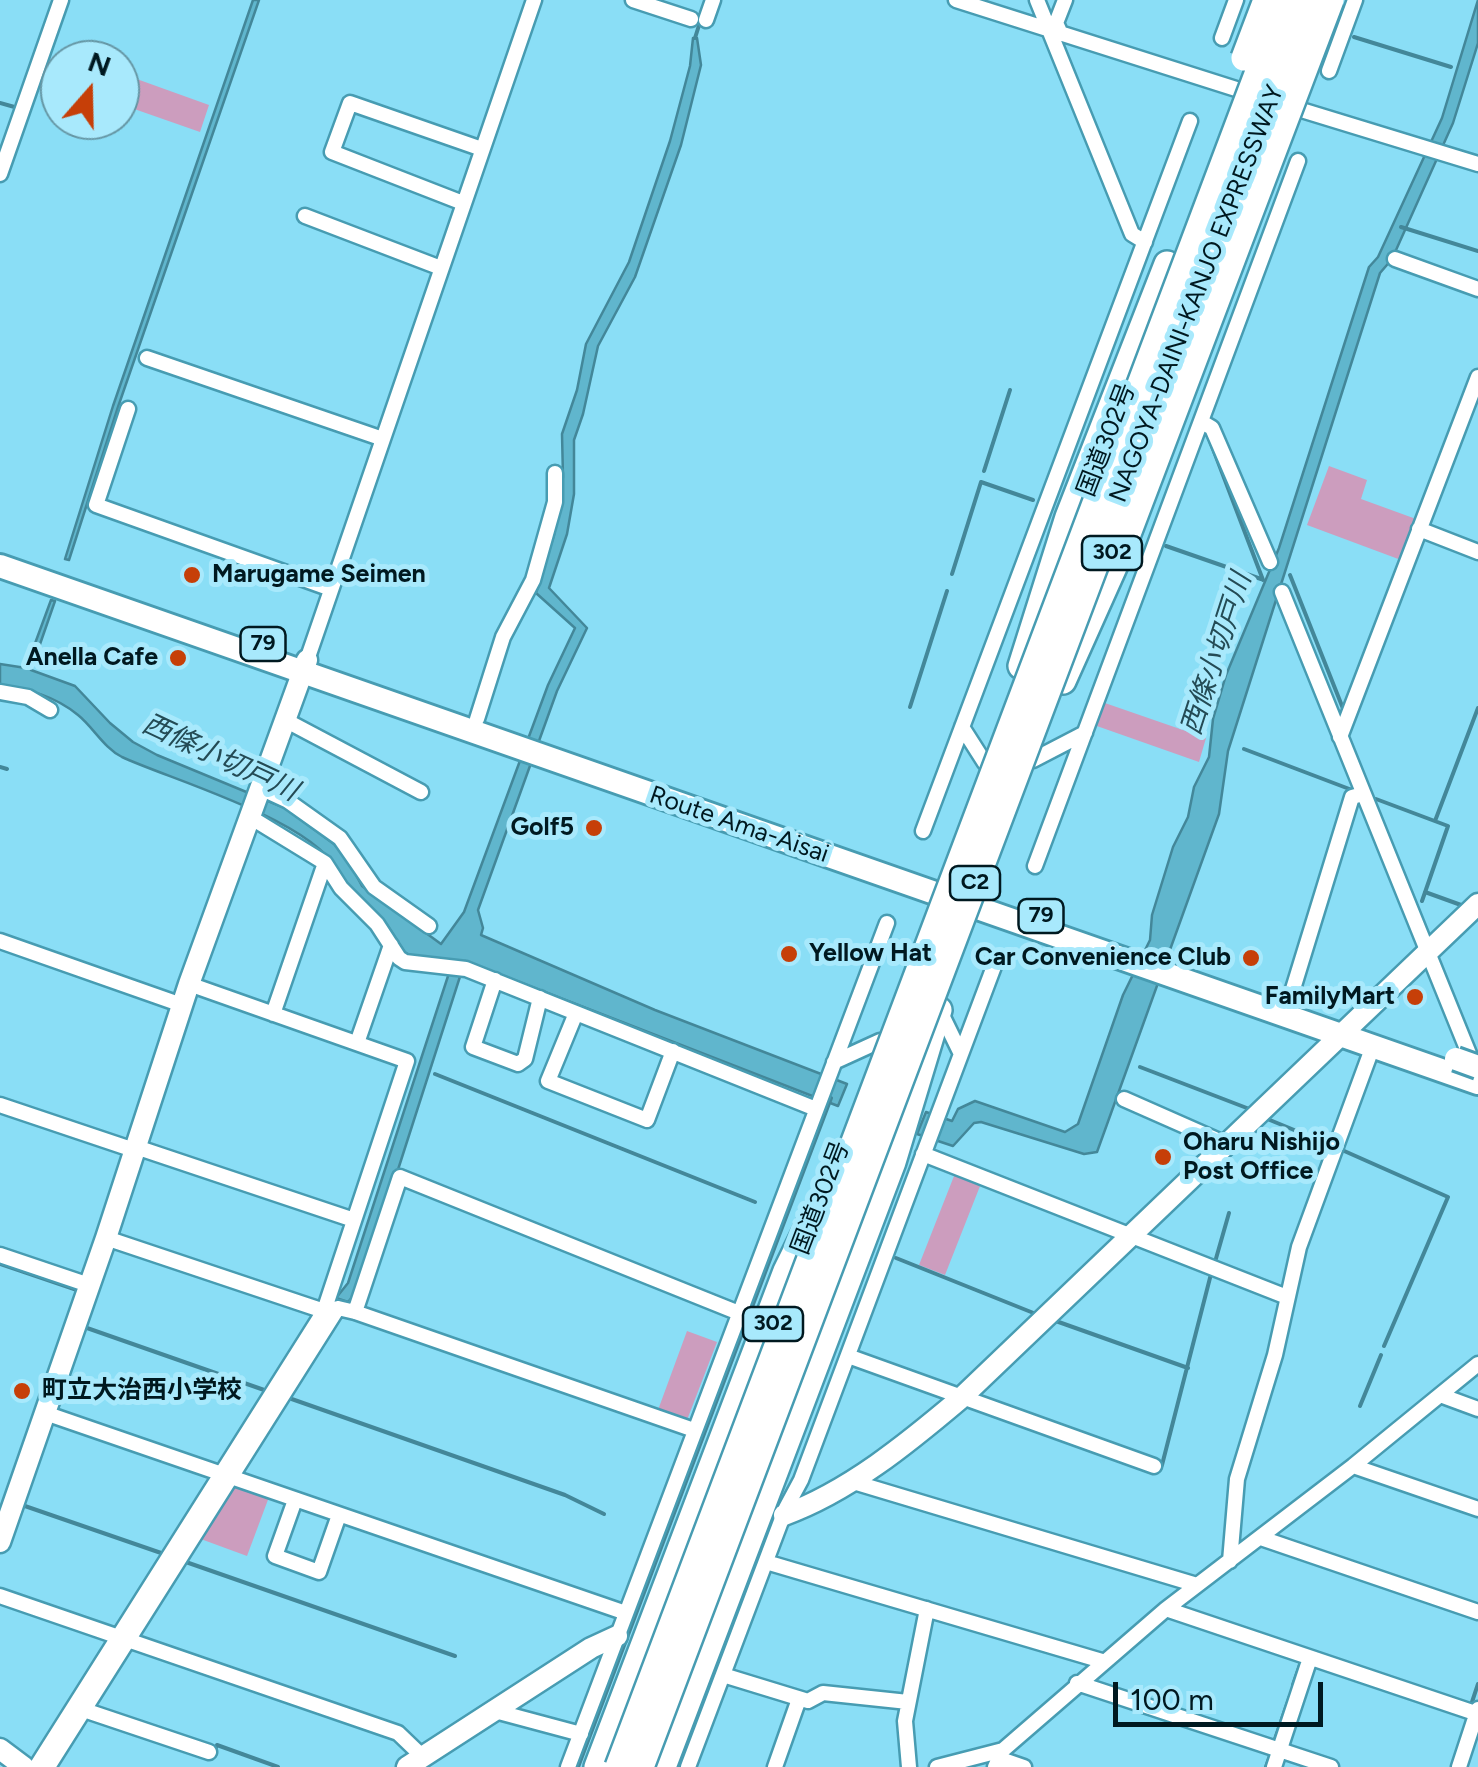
<!DOCTYPE html>
<html>
<head>
<meta charset="utf-8">
<style>
  body { margin:0 }
  #map { position:relative; width:1478px; height:1767px; overflow:hidden; background:#8adef6; font-family:Figtree,sans-serif }
  canvas { display:block }
  .north { position:absolute; left:40px; top:40px; width:100px; height:100px; box-sizing:border-box; background:#a8e9fc; border:2px solid #6596a4; border-radius:50%; rotate:20deg; font-size:28px; font-weight:700; line-height:40px; text-align:center; color:#001920 }
  .north::after { content:''; display:block; margin:auto; width:35px; height:45px; background:#c63f08; clip-path:polygon(50% 0,100% 100%,50% 72%,0 100%) }
  .scale { position:absolute; left:1113px; top:1682px; width:210px; height:45px; box-sizing:border-box; border:5px solid #001920; border-top:0; padding-left:12px; font-size:30px; line-height:35px; white-space:nowrap; color:#001920; -webkit-text-stroke:8px #a8e9fc; paint-order:stroke }
</style>
</head>
<body>
<div id="map">
<canvas width="1478" height="1767"></canvas>
<div class="north">N</div>
<div class="scale">100 m</div>
</div>
<script>
const context = document.querySelector('canvas').getContext('2d');
context.lineJoin = 'round';
function fillPath(path, color) {
  context.fillStyle = color;
  context.fill(path, 'evenodd');
}
function stroke(path, color, width, dash) {
  context.strokeStyle = color;
  context.lineWidth = width;
  context.lineCap = dash ? 'butt' : 'round';
  context.setLineDash(dash || []);
  context.stroke(path);
}
function label(font, color, halo, rows, align = 'center') {
  context.font = font + ' Figtree,"Noto Sans JP",sans-serif';
  context.lineWidth = 10;
  context.setLineDash([]);
  context.textBaseline = 'middle';
  context.strokeStyle = halo;
  context.fillStyle = color;
  for (const [text, x, y, turn = 0] of rows) {
    context.save();
    context.translate(x, y);
    context.rotate((+turn || 0) * Math.PI / 180);
    context.textAlign = isNaN(turn) ? turn : align;
    if (halo) context.strokeText(text, 0, 0);
    context.fillText(text, 0, 0);
    context.restore();
  }
}
fillPath(new Path2D(`
  M120,73L209,105L200,132L120,104Z
  M1329,466L1367,480L1361,499L1416,519L1401,560L1307,525Z
  M1102,702L1206,738L1199,762L1094,725Z
  M956,1171L982,1181L945,1275L919,1265Z
  M687,1331L717,1342L687,1420L658,1410Z
  M233,1484L269,1497L247,1556L198,1538Z`), '#cc9dbe');
const water = new Path2D(`
  M253,0H259L118,407L69,560L65,559L113,406Z
  M1478,0V43L1453,123L1392,259L1380,273L1228,751L1219,814L1097,1152L1084,1154L981,1122L974,1123L953,1146L917,1134L926,1112L952,1121L958,1109L975,1101L1065,1132L1078,1124L1123,995L1150,940L1152,915L1173,847L1188,817L1194,787L1209,757L1213,719L1226,675L1279,548L1369,267L1378,257L1442,118Z
  M693,38H697L701,65L681,145L635,277L598,346L583,414L574,440V494L567,534L549,588L587,628L557,691L478,910L483,928L481,935L655,1010L847,1084L838,1106L465,961L360,1288L348,1302L336,1298L348,1283L449,973L405,953L387,925L340,877C324,823 171,780 122,757C104,748 93,727 78,715C55,696 28,689 0,685V664L26,668L51,600L55,601L31,670L75,686L110,723L133,742L157,755L285,808L334,844L347,858L362,886L441,944L464,912L548,685L575,628L536,593L554,535L563,477L562,434L577,390L586,344L629,262L670,141L690,66Z`);
fillPath(water, '#60b6cd');
stroke(water, '#438799', 2.5);
stroke(new Path2D(`
  M1354,37L1451,67
  M695,38L701,19
  M0,103L18,108
  M1401,227L1478,251
  M1207,433L1263,580
  M984,471L1010,390
  M1166,546L1261,579
  M952,574L981,482L1033,500
  M1290,575L1344,711
  M910,707L947,591
  M1244,749L1352,790
  M0,767L7,769
  M1376,799L1448,826L1422,901
  M1435,821L1478,708
  M1425,892L1461,905
  M1140,1067L1252,1110
  M435,1074L755,1202
  M1265,1118L1333,1146
  M1342,1150L1448,1197L1384,1346
  M896,1258L1036,1314
  M1215,1262L1229,1213
  M0,1264L77,1290
  M1053,1320L1188,1368
  M87,1328L267,1391
  M286,1397L565,1495L604,1514
  M1360,1406L1381,1355
  M1162,1465L1211,1274
  M22,1505L164,1554
  M183,1561L455,1656
  M1293,1685L1301,1662
  M1468,1704L1471,1705L1478,1684
  M1274,1742L1290,1696
  M206,1757L211,1759L217,1745L278,1767
  M578,1767L831,1098
  M1266,1767L1271,1753`), '#438799', 4);
const street = new Path2D(`
  M633,0L691,19
  M956,0L1255,95
  M1037,0L1132,234L1145,242
  M706,20L713,0
  M1061,34L1056,23L1065,0
  M1222,38L1236,0
  M1329,71L1355,0
  M1285,105L1478,164
  M0,174L61,0
  M463,203L332,152L350,103L482,149
  M305,216L441,268
  M1395,259L1478,289
  M147,358L383,439
  M128,409L96,505L331,589
  M1202,422L1212,428L1270,562
  M1419,529L1478,552
  M1282,592L1474,1066
  M307,660L534,0
  M0,692L28,697L50,710
  M477,719L503,637L533,580L555,502V473
  M285,720L421,792
  M962,727L985,763
  M1340,737L1478,377
  M1033,760L1085,733
  M260,788L288,801L340,838L374,887L429,926
  M250,817L325,863L341,888L377,924L399,958L405,962L466,969L816,1109
  M923,831L1190,121
  M1035,866L1298,161
  M0,941L182,1005
  M495,980L473,1047L518,1064L525,1059L540,998
  M1289,1002L1352,797L1363,794
  M940,1011L961,1054
  M576,1013L548,1081L647,1120L673,1051
  M273,1014L325,863
  M357,1043L391,945
  M834,1062L880,1041
  M1124,1099L1226,1144
  M0,1105L134,1150
  M136,1147L354,1220
  M923,1154L1287,1297
  M106,1238L324,1311L338,1308L355,1312L694,1430
  M0,1255L89,1285
  M355,1312L400,1177L739,1313
  M848,1356L1154,1466
  M1440,1395L1478,1409
  M45,1413L626,1613
  M1353,1466L1478,1509
  M850,1481L1197,1585
  M295,1500L275,1556L319,1572L339,1515
  M1261,1538L1478,1612
  M1230,1561L1237,1479L1275,1355L1299,1247L1373,1046
  M766,1562L1102,1661
  M0,1596L398,1733L423,1757
  M1166,1609L1478,1714
  M723,1675L808,1701L823,1693L908,1702
  M1077,1683L1331,1767
  M84,1710L209,1752
  M495,1711L581,1734
  M998,1758L1024,1767
  M36,1767L324,1311L407,1061L189,984
  M48,1767L338,1308
  M568,1767L887,923
  M688,1767L786,1508L801,1480L996,961
  M775,1767L799,1699
  M909,1767L905,1721L927,1609
  M937,1767L1003,1750
  M995,1767L1003,1750L1166,1609L1353,1466L1478,1364
  M1274,1767L1310,1658
  M1459,1767L1478,1709`);
const secondary = new Path2D(`
  M784,1515C848,1492 908,1443 960,1399L1478,904
  M0,1542L106,1238L189,984L307,660
  M0,1749L24,1767
  M407,1767L591,1648L617,1636`);
const primary = new Path2D(`
  M0,566L1478,1083`);
const highway = new Path2D(`
  M1021,666L1068,517L1167,264
  M1063,681L1123,547
  M597,1767L786,1271L816,1210
  M663,1767L893,1162L939,1010`);
stroke(street, '#479cb2', 19);
stroke(secondary, '#479cb2', 25);
stroke(primary, '#479cb2', 28);
stroke(highway, '#479cb2', 30);
stroke(street, '#fff', 14);
stroke(secondary, '#fff', 20);
stroke(primary, '#fff', 22);
stroke(highway, '#fff', 25);
const primaryBridge = new Path2D(`
  M1456,1059L1478,1067`);
const highwayBridge = new Path2D(`
  M1244,58L1266,0
  M1123,547L1331,0
  M618,1767L1285,0
  M641,1767L1309,0`);
stroke(primaryBridge, '#479cb2', 28, []);
stroke(highwayBridge, '#479cb2', 30, []);
stroke(primaryBridge, '#fff', 22);
stroke(highwayBridge, '#fff', 25);
for (const [x, y, r, color] of [
  [192,575,10,"#c63f08"],
  [178,658,10,"#c63f08"],
  [594,828,10,"#c63f08"],
  [789,954,10,"#c63f08"],
  [1251,958,10,"#c63f08"],
  [1415,997,10,"#c63f08"],
  [1163,1157,10,"#c63f08"],
  [22,1391,10,"#c63f08"]
]) {
  const dot = new Path2D();
  dot.arc(x, y, r, 0, 2 * Math.PI);
  context.fillStyle = color;
  context.fill(dot);
  stroke(dot, '#a8e9fc', 4);
}
for (const [x, y, w] of [
  [1112,553,60],
  [263,644,45],
  [975,883,50],
  [1041,916,45],
  [773,1324,60]
]) {
  const box = new Path2D();
  box.roundRect(x - w / 2, y - 17, w, 34, 8);
  context.fillStyle = '#a8e9fc';
  context.fill(box);
  stroke(box, '#001920', 2.5);
}
label('bold 22px', '#001920', null, [
  ["302",1112,553],
  ["79",263,644],
  ["C2",975,883],
  ["79",1041,916],
  ["302",773,1324]
]);
label('25px', '#001920', '#a8e9fc', [
  ["NAGOYA-DAINI-KANJO EXPRESSWAY",1197,294,-69],
  ["国道302号",1107,440,-69],
  ["Route Ama-Aisai",739,825,19],
  ["国道302号",821,1198,-69]
]);
label('bold 25px', '#001920', '#a8e9fc', [
  ["Marugame Seimen",212,575],
  ["Anella Cafe",158,658,"right"],
  ["Golf5",574,828,"right"],
  ["Yellow Hat",809,954],
  ["Car Convenience Club",1231,958,"right"],
  ["FamilyMart",1395,997,"right"],
  ["Oharu Nishijo",1183,1143],
  ["Post Office",1183,1172],
  ["町立大治西小学校",42,1391]
], 'left');
label('italic 28px', '#244b55', '#a8e9fc', [
  ["西條小切戸川",1217,654,-72],
  ["西條小切戸川",220,758,25]
]);
</script>
</body>
</html>
